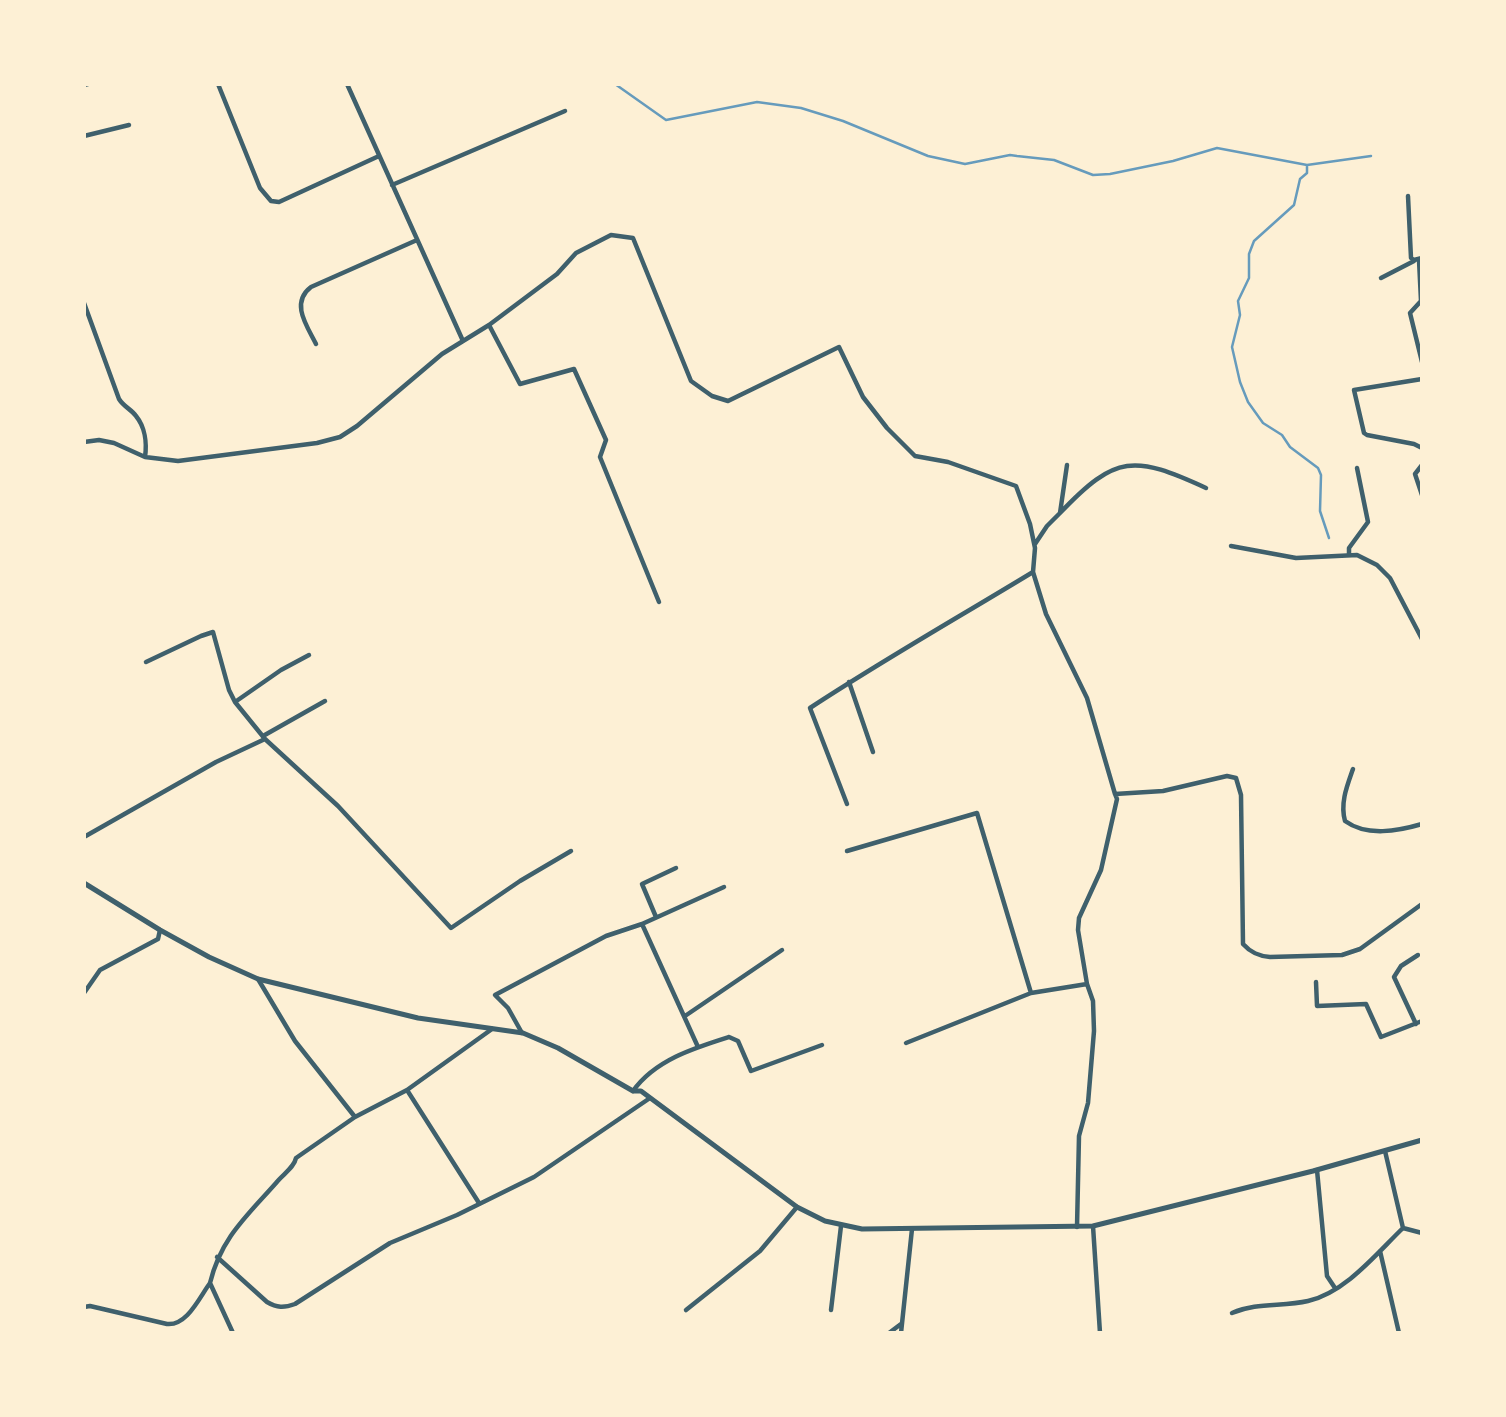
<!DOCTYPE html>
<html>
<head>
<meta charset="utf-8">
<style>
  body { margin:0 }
  #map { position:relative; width:1506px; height:1417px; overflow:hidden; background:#fdf0d5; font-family:Ubuntu,sans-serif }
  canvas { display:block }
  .frame { position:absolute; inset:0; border:86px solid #fdf0d5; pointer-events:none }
</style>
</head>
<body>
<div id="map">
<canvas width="1506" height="1417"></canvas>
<div class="frame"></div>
</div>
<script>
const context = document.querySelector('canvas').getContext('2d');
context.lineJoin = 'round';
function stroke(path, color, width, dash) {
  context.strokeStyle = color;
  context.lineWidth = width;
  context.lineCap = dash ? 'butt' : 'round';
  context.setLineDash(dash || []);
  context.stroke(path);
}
stroke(new Path2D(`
  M615,84L666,120L757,102L801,108L843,121L928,156L965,164L1010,155L1017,156L1054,160L1093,175L1110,174L1173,161L1217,148L1307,165L1371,156
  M1307,165V173L1300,179L1294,205L1254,241L1249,254V278L1238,301L1240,315L1232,347L1240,382L1248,402L1263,423L1282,435L1290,447L1318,468L1321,475L1320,511L1329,538`), '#669bbc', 2.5);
stroke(new Path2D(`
  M218,84L260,188L271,201L279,202L379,156
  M347,84L463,341
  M84,85L88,84
  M84,136L129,125
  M392,185L565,111
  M1408,196L1411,258L1414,260L1422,258
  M1419,260L1421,301L1410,313L1422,362
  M1381,278L1414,261
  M84,303L119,399C124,407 131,409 136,416C145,427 147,443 145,457
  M489,325L520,384L574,369L606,440L600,457L659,602
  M316,344C307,326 290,303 311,287L417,240
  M1422,379L1354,390L1364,433L1367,435L1414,444L1422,448
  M84,442L99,440L114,443L145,457L178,461L317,443L340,437L357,426L442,354L489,325L557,274L576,253L611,235L633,238L691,381L712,396L728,401L839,347L863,397L887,428L915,456L948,462L1016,486L1030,524L1035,548L1033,572L1046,614L1087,698L1115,794L1163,791L1227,776L1236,778L1241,795L1243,944C1251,953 1259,956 1270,957L1342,955L1360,949L1422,904
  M1422,465L1415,474L1422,495
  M1060,513C1116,454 1134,455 1206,488
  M1035,544L1047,526L1060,513L1067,465
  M1231,546L1296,558L1357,555L1377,565L1390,578L1422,639
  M1349,554V548L1368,522L1357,468
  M146,662L201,636L213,632L229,690L235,702L265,739L338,806L451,928L520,881L571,851
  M849,682L873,752
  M235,702L281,670L309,655
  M263,736L325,701
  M1353,769C1347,786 1340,803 1345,821C1367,837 1398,831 1422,824
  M847,804L810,708C883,660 959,617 1033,572
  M84,837L216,762L265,739
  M847,851L977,813L1031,993
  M656,917L642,884L676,868
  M642,924L698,1047
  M258,979L295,1041L355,1117
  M1316,982L1317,1006L1366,1004L1381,1037L1422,1021
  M84,993L100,970L158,939L160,930
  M685,1016L782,950
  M1416,1024L1394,977L1401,966L1418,955
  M522,1033L508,1008L495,995L606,936L642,924L724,887
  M906,1043L1031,993L1087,984
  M407,1090L479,1203
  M633,1091C655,1060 694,1048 729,1037L738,1041L751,1071L822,1045
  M1317,1170L1327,1276L1335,1288
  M1093,1226L1100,1333
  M1077,1227L1079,1136L1088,1103L1094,1031L1093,1001L1087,984L1078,930L1079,918L1101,870L1117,799L1115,794
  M1403,1228L1422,1233
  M1380,1251L1399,1333
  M217,1257L267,1302C277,1308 284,1308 295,1304L390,1243L457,1215L534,1177L650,1098
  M84,1307L90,1306L167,1324C187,1326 199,1298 210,1283
  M686,1310L760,1251L797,1207
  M831,1310L841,1226
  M1232,1313C1257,1302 1282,1307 1308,1301C1346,1292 1376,1254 1403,1228L1385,1151
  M233,1333L210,1283C221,1238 246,1217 276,1183C283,1174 294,1168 296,1158L355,1117L407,1090L492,1029
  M889,1333L901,1324
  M901,1333L912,1229`), '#3f606c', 4.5);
stroke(new Path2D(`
  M84,883L160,930L209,957L258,979L418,1018L523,1033L558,1048L633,1091H641L797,1207L825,1221L862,1229L1093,1226L1313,1171L1422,1140`), '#3f606c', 5);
</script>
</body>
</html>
